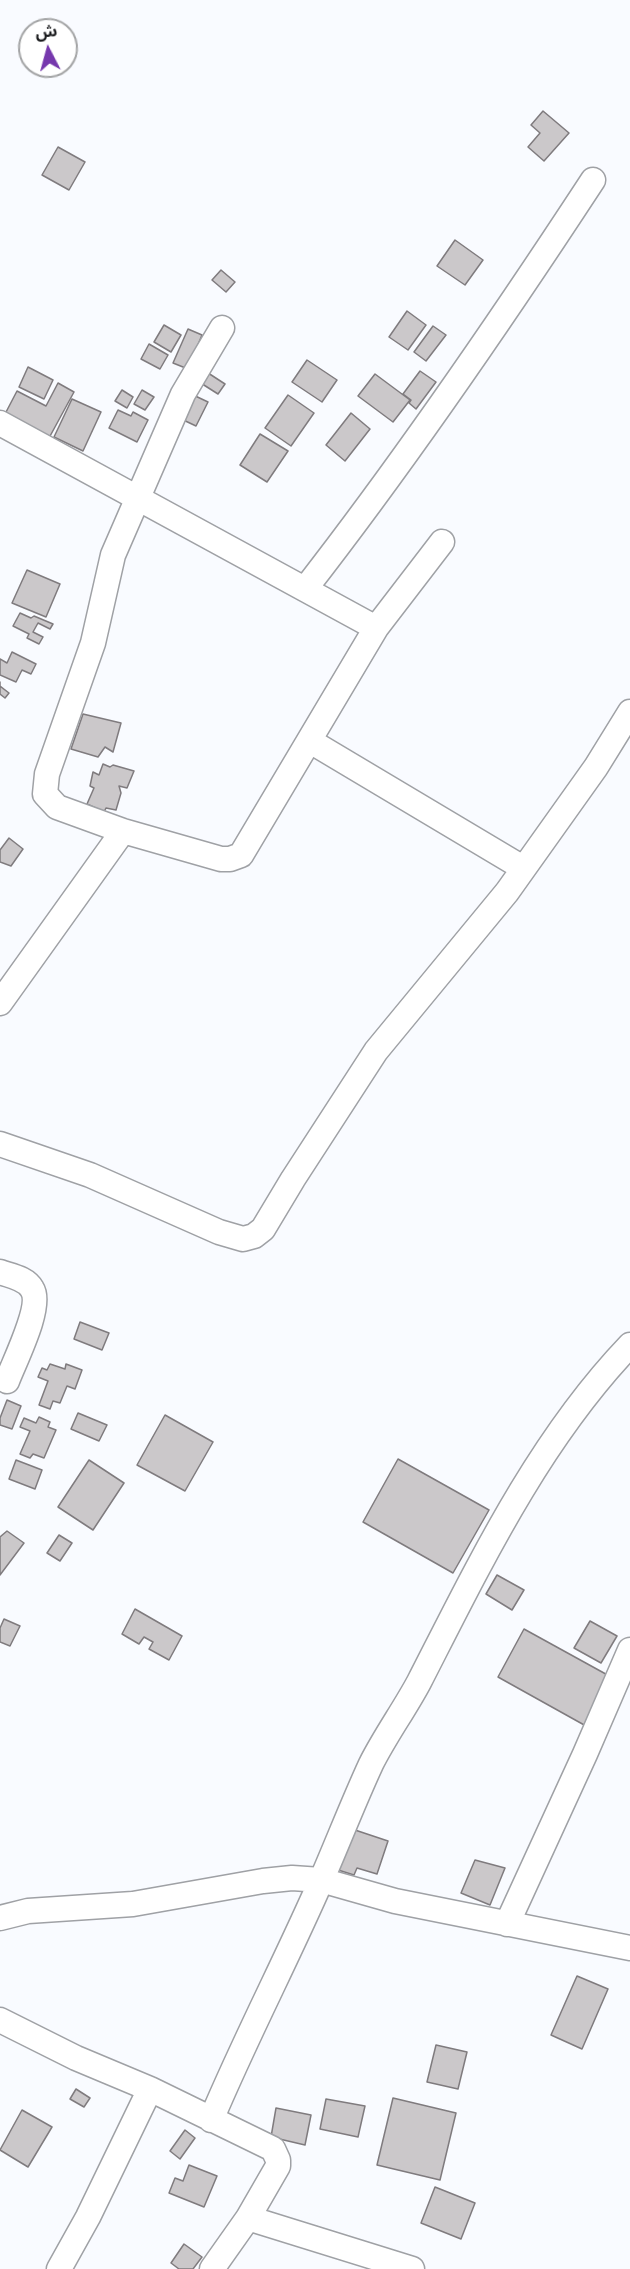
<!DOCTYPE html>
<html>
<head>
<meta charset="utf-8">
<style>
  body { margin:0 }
  #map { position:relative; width:630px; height:2269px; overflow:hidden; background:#f9fbff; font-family:Karla,"Noto Sans Arabic",sans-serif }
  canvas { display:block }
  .north { position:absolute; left:18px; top:18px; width:60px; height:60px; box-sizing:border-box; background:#fff; border:2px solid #a3a4a5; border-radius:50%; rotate:354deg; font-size:16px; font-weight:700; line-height:24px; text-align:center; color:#1a1b1d }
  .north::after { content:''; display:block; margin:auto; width:21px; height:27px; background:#7638ad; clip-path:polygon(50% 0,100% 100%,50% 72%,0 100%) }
</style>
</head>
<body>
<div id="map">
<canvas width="630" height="2269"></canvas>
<div class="north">ش</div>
</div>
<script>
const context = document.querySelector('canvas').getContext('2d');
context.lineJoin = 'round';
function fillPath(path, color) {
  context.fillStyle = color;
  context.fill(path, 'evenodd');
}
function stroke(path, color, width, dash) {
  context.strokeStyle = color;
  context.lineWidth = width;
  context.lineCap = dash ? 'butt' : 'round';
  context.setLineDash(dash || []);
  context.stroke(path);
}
const building = new Path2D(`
  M543,111L569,133L544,161L528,147L540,133L531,125Z
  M58,147L85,162L69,190L42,175Z
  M455,240L483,260L465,285L437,266Z
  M221,270L235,282L226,292L212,280Z
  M407,311L426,325L408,350L389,337Z
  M164,325L181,335L171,352L154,342Z
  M433,326L446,335L426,361L414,352Z
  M188,329L202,335L188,369L173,363Z
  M149,344L168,355L160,369L141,359Z
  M307,360L337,380L322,402L292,382Z
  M28,367L53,380L44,399L19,387Z
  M202,369L225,384L218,394L196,380Z
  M420,371L436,382L416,409L409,403L411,400L403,394Z
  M375,374L410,400L393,422L358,396Z
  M58,383L74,392L49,438L5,414L17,391L46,406Z
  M122,390L133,397L127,408L115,401Z
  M142,390L154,397L145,410L134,404Z
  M189,393L208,402L196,426L177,417Z
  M288,395L314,413L291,446L265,428Z
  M72,399L101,412L83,451L54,437Z
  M118,410L131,416L133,412L148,420L137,442L109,428Z
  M351,413L370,429L345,461L326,445Z
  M260,434L288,451L267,482L240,465Z
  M27,570L60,584L46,617L12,603Z
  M20,613L31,618L34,616L53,624L50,629L38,623L33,632L43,637L39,644L27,638L29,634L13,626Z
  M12,652L36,664L31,674L22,670L16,682L0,675V659L7,663Z
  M0,682V686L9,693L5,698L0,694Z
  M83,714L121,723L113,752L105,747L98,757L71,749Z
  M103,764L110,767L113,765L134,771L127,788L119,786L121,793L116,810L106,808L104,812L87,804L94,788L90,786L93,772L99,775Z
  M9,838L23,849L11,866L0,862V850Z
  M80,1322L109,1333L102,1350L74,1339Z
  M50,1364L65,1369L66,1364L82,1370L75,1389L67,1386L60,1403L53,1401L50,1409L39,1405L48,1381L38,1377L42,1368L47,1370Z
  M7,1400L21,1406L12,1429L0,1425V1418Z
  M78,1413L107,1425L99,1441L71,1429Z
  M165,1415L213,1442L185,1491L137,1465Z
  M39,1417L50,1422L48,1427L56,1430L44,1458L33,1454L30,1458L20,1454L30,1431L20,1427L24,1418L36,1423Z
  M398,1459L489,1510L453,1573L363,1522Z
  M16,1460L42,1470L35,1489L9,1479Z
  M89,1460L124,1483L93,1530L58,1507Z
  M7,1531L24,1543L0,1575V1537Z
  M59,1535L72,1543L60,1561L47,1553Z
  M497,1575L524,1590L512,1610L486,1594Z
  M135,1609L182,1636L169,1660L149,1649L153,1642L144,1637L139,1644L122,1634Z
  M4,1619L20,1626L10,1646L0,1642V1628Z
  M590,1621L617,1636L601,1663L574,1648Z
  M524,1629L613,1678L586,1726L498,1677Z
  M349,1828L388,1841L377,1874L357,1868L354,1875L335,1869Z
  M475,1860L505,1868L490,1905L461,1893Z
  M577,1976L608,1989L582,2049L551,2035Z
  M436,2045L467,2052L458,2089L427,2082Z
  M76,2089L90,2098L84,2107L70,2099Z
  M393,2098L456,2113L440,2180L377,2165Z
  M326,2099L365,2106L358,2137L320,2129Z
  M276,2108L311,2115L305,2145L271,2137Z
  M22,2110L52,2127L28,2167L0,2150Z
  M185,2130L195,2138L180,2159L170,2151Z
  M189,2165L217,2176L204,2207L169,2193L175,2178L183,2181Z
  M435,2187L475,2203L461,2239L421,2223Z
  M184,2244L202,2257L193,2269H179L171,2263Z`);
fillPath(building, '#cbc8ca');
stroke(building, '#7f7b7e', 1.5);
const minor = new Path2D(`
  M222,328L183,394L113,555L93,643L47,774L45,794L57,807L123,831L221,859H230L241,855L376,628L442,542
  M0,423L376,628
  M305,589C407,458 502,319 593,180
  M310,741L523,868
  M0,1003L123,831
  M0,1144L90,1175L219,1232L243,1239L254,1236L263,1229L293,1179L376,1051L507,892L596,767L630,712
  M0,1272C11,1276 26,1278 32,1289C43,1306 14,1362 7,1381
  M0,1918L28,1911L133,1904L263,1881L292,1878L321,1880L395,1901L630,1948
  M507,1924L585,1754L630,1650
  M0,2020L76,2058L150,2089L273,2149L278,2160V2166L248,2218L212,2269
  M211,2120C245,2039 286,1961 321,1881C338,1842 353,1803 371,1764C385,1736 404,1710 419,1682C479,1565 538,1441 630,1345
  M248,2218L412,2269
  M59,2269L88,2217L150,2089`);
stroke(minor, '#9fa1a5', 27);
stroke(minor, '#fff', 24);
</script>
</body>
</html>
